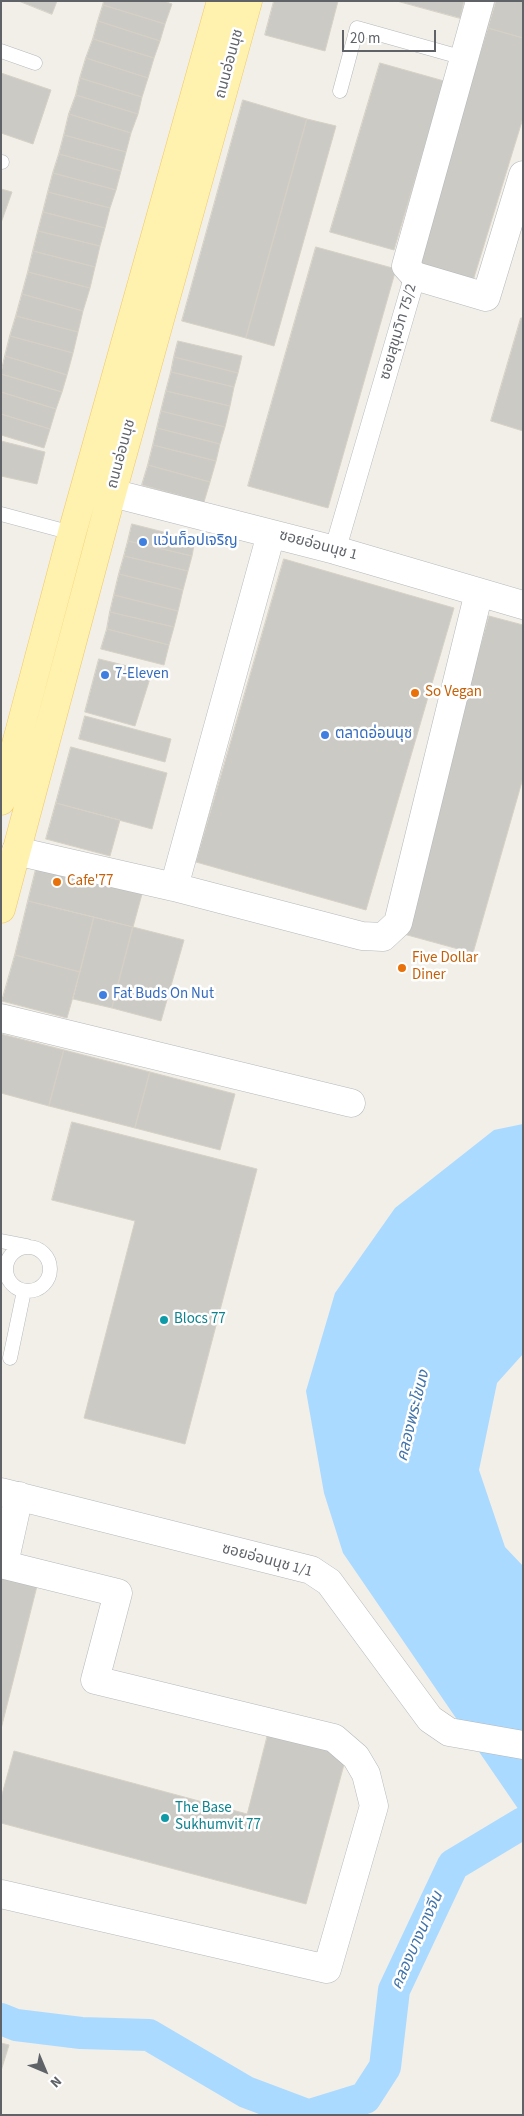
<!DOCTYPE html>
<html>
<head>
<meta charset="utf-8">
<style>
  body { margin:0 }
  #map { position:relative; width:524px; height:2116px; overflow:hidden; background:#f1efe8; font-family:"Source Sans 3",sans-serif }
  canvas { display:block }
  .frame { position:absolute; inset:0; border:2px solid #5f6368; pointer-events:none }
  .north { position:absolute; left:20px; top:2046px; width:50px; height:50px; -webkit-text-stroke:4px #fff; paint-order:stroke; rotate:135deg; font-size:14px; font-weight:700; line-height:20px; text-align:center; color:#5f6368 }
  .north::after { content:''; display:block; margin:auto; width:18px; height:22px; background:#5f6368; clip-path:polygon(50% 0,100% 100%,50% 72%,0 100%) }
  .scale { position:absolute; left:342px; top:30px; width:94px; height:22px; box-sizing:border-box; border:2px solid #5f6368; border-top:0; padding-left:6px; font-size:15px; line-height:18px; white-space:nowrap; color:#5f6368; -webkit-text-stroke:4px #fff; paint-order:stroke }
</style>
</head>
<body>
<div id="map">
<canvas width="524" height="2116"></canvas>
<div class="frame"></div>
<div class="north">N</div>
<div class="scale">20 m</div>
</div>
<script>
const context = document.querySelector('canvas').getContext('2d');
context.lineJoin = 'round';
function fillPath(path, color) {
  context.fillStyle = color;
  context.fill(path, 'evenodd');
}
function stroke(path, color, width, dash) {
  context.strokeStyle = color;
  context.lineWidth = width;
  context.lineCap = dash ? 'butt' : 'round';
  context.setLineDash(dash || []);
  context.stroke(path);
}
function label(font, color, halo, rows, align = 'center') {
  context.font = font + ' "Source Sans 3","Noto Sans Thai",sans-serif';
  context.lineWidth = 5;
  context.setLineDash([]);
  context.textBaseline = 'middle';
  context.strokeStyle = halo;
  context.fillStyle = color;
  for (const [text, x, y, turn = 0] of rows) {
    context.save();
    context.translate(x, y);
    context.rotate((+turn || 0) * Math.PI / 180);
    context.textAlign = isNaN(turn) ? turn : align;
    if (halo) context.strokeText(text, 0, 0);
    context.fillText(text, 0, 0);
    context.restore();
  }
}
fillPath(new Path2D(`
  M523,1124V1354L497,1383L479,1470L505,1547L523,1566V1816L343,1553L324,1493L306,1391L335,1293L395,1208L494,1130Z`), '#aadaff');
stroke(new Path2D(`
  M1,2019L16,2025L81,2033L149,2035L246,2092L307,2115
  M310,2115L365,2098L385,2067L394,1990L453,1865L523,1823`), '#aadaff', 32);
const building = new Path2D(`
  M19,1H57L52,14Z
  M104,1H164L172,4L165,24L103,5Z
  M274,1H338L325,51L265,35Z
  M397,1H464L460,18Z
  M496,1H523V38L488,28Z
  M103,5L165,24L160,41L98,21Z
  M98,21L160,41L154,58L93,39Z
  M488,28L523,38V118L472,284L415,266Z
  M93,39L154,58L148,78L86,58Z
  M86,58L148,78L142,97L80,78Z
  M380,63L444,81L394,250L330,232Z
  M1,73L51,90L33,144L1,133Z
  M80,78L142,97L138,114L76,95Z
  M76,95L138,114L131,133L69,114Z
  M243,100L307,119L246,338L182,321Z
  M69,114L131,133L126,152L64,135Z
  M307,119L336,126L274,346L246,338Z
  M64,135L126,152L121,171L59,154Z
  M59,154L121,171L116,190L53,173Z
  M53,173L116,190L110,208L48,192Z
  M1,189L12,192L1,223Z
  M48,192L110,208L105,228L43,212Z
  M43,212L105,228L100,246L38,231Z
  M38,231L100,246L95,267L33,251Z
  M316,247L396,269L328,508L248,486Z
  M33,251L95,267L90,288L28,272Z
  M28,272L90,288L83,311L22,294Z
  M22,294L83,311L78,332L16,316Z
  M16,316L78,332L73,353L10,336Z
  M521,318H523V431L491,421Z
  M10,336L73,353L67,375L5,356Z
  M178,341L242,356L238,373L174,357Z
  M5,356L67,375L62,392L1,374Z
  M174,357L238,373L234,387L171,372Z
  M171,372L234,387L230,406L166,391Z
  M1,374L62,392L56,409L1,392Z
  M166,391L230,406L225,427L161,411Z
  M1,392L56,409L50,429L1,414Z
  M161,411L225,427L220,444L157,428Z
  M1,414L50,429L44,448L1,435Z
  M157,428L220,444L216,461L153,445Z
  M1,441L45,452L37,484L1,476Z
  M153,445L216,461L210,482L148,465Z
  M148,465L210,482L204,502L142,485Z
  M132,524L195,540L192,556L128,541Z
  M128,541L192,556L188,571L124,556Z
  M124,556L188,571L183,590L119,574Z
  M284,559L454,608L366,910L196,862Z
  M119,574L183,590L178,611L114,595Z
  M114,595L178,611L174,627L110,612Z
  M110,612L174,627L169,645L107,629Z
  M489,616L523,625V778L473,953L400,933Z
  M107,629L169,645L164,665L101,649Z
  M99,659L152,672L135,726L85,712Z
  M85,716L171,739L165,762L79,739Z
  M71,747L167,773L152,829L56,803Z
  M56,803L120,820L110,856L46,839Z
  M36,869L142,894L133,927L28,901Z
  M28,901L94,917L80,972L15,955Z
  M94,917L133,927L112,1008L73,999Z
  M133,927L184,940L161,1021L112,1008Z
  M15,955L80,972L67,1018L2,1001Z
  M1,1034L64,1050L49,1106L1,1093Z
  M64,1050L150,1072L135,1128L49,1106Z
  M150,1072L235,1094L220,1150L135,1128Z
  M72,1122L257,1169L185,1444L84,1418L135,1221L52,1200Z
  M1,1573L38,1582L1,1729Z
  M269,1730L348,1750L306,1904L1,1823V1798L14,1751L247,1814Z
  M1,2043L9,2045L1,2071Z`);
fillPath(building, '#cccac5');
stroke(building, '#d6d1c6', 1);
const service = new Path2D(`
  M1,51L35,63
  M340,91L357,28L464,58
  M1,162H2
  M1,514L72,533
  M1,1241L27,1246
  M6 1269a22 22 0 1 1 44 0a22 22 0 1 1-44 0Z
  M10,1358L24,1291`);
const pedestrian = new Path2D(`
  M335,550L415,276`);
const minor = new Path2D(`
  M480,1L406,266L415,276L486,297L523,175
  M112,493L335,550L523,605
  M16,851L174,887L362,936L383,937L398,923L479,592
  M174,887L271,534
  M1,1018L351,1103
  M1,1492L311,1570L329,1582L430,1719L449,1732L523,1745
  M1,1564L118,1593L95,1680L334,1738L356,1757L366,1774L374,1806L327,1969L1,1894
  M4,1564L19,1496`);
const primary = new Path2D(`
  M1,801L72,533L221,1
  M1,909L112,493L248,1`);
stroke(service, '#b5b8bc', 15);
stroke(pedestrian, '#b5b8bc', 22);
stroke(minor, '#b5b8bc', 29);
stroke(primary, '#f2c960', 29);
stroke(service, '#fff', 14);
stroke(pedestrian, '#fff', 21);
stroke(minor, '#fff', 28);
stroke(primary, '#fff2af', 28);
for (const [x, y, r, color] of [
  [143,542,5,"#3f7fe0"],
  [105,675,5,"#3f7fe0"],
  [415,693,5,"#e8710a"],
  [325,735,5,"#3f7fe0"],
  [57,882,5,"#e8710a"],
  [402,968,5,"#e8710a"],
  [103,995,5,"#3f7fe0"],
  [164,1320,5,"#0f9aa8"],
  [165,1818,5,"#0f9aa8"]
]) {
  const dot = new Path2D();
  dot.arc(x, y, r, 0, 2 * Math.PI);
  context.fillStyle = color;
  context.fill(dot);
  stroke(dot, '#fff', 2);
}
label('15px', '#5f6368', '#fff', [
  ["ถนนอ่อนนุช",230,64,-75],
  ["ซอยสุขุมวิท 75/2",399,332,-74],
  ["ถนนอ่อนนุช",122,454,-75],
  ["ซอยอ่อนนุช 1",318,546,15],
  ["ซอยอ่อนนุช 1/1",267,1561,15]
]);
label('15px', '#366cbe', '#fff', [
  ["แว่นท็อปเจริญ",153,542],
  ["7-Eleven",115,675],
  ["ตลาดอ่อนนุช",335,735],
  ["Fat Buds On Nut",113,995]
], 'left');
label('15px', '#c56008', '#fff', [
  ["So Vegan",425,693],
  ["Cafe'77",67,882],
  ["Five Dollar",412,959],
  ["Diner",412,976]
], 'left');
label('15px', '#0d838f', '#fff', [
  ["Blocs 77",174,1320],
  ["The Base",175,1809],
  ["Sukhumvit 77",175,1826]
], 'left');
label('italic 16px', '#4174aa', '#fff', [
  ["คลองพระโขนง",414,1416,-76],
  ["คลองบางนางจีน",418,1941,-66]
]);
</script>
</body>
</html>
